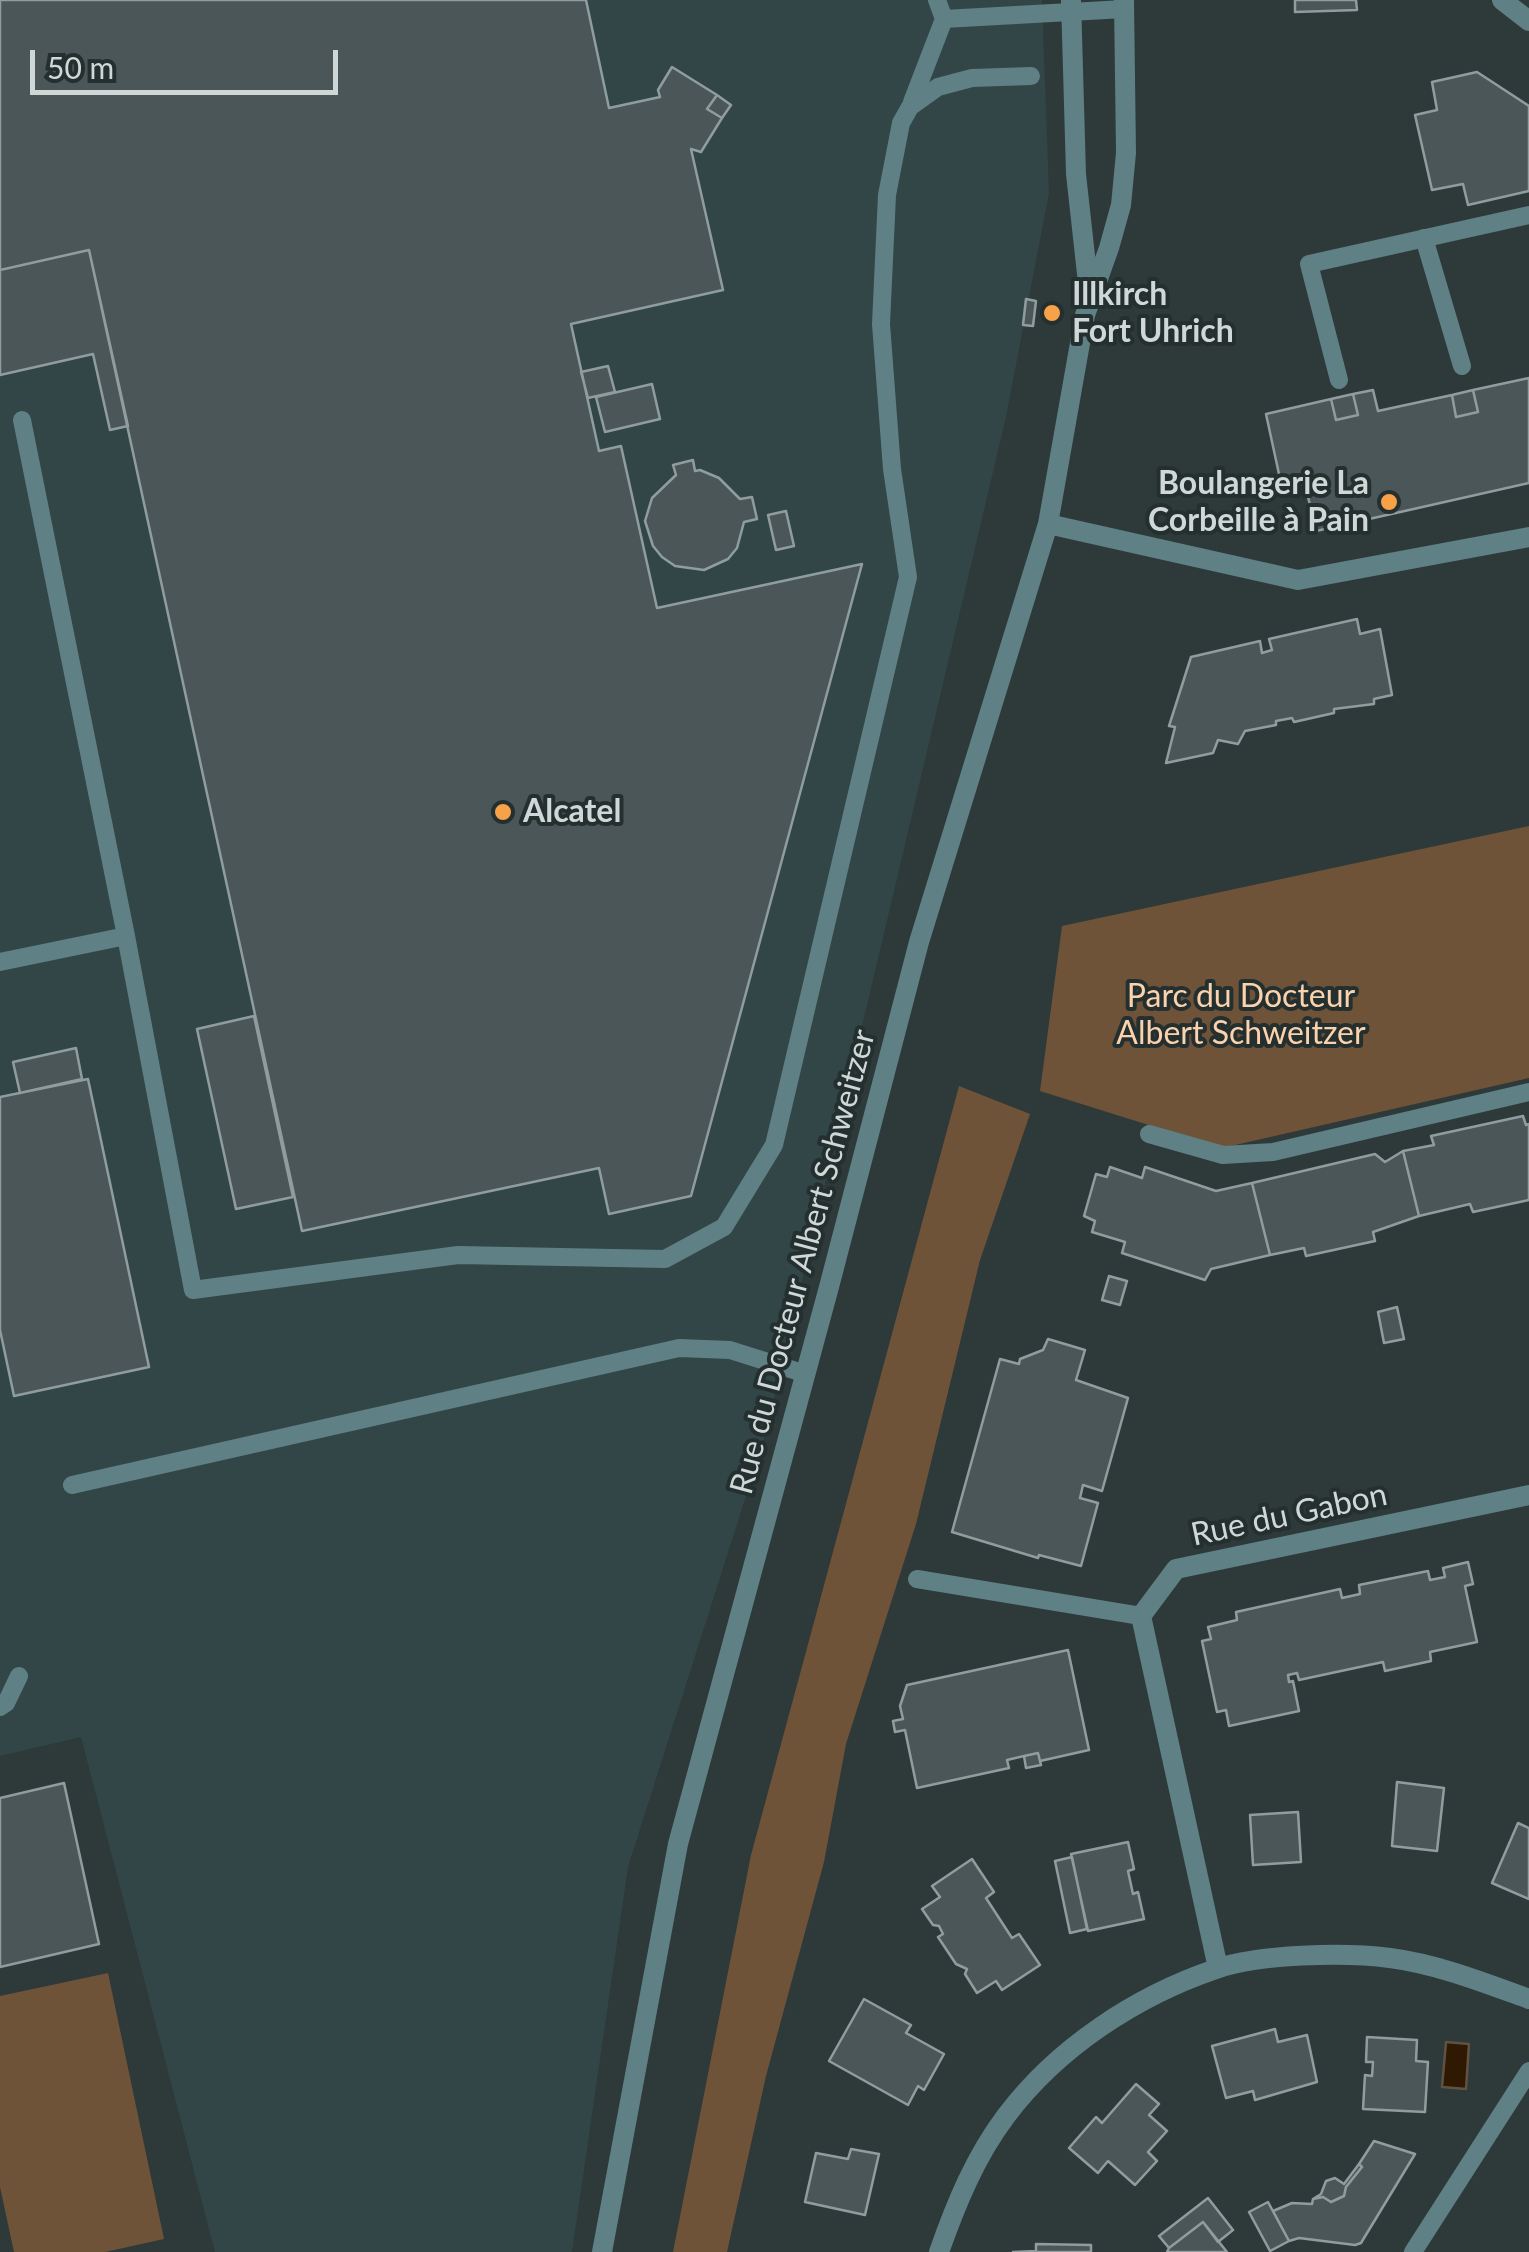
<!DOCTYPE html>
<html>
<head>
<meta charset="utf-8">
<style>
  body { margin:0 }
  #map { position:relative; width:1529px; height:2252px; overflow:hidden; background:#2e393a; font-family:Lato,sans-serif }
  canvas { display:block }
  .scale { position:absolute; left:30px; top:50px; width:308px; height:45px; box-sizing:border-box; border:5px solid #d0d7d7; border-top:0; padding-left:12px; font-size:30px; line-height:35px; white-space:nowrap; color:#d0d7d7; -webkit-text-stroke:8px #242f30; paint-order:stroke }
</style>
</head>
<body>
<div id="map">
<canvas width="1529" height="2252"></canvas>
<div class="scale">50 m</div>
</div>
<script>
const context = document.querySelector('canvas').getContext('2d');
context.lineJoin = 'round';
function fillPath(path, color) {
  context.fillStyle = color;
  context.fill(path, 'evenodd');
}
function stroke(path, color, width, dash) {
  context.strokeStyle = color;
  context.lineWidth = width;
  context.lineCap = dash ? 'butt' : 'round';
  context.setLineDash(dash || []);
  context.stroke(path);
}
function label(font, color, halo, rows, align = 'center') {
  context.font = font + ' Lato,sans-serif';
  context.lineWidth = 8;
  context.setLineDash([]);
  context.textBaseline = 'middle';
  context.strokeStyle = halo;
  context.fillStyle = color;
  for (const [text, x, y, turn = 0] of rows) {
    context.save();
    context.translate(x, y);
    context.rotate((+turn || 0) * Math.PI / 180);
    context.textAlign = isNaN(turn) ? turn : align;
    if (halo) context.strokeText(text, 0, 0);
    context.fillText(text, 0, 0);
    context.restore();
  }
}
fillPath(new Path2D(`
  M0,0H1042L1049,193L1006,417L766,1433L628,1867L572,2252H215L81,1737L0,1756Z`), '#324547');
fillPath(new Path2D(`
  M1529,826V1078L1222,1148L1040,1091L1062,926Z
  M959,1086L1030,1114L980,1260L916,1524L846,1744L824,1862L766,2076L727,2252H673L751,1855Z
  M108,1973L164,2239L105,2252H14L0,2187V1996Z`), '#6f5339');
const water = new Path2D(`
  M1446,2042L1469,2044L1466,2089L1442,2087Z`);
fillPath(water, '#301903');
stroke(water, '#605243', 2.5);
const building = new Path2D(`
  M0,0H586L609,108L660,97L658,90L672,67L717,95L707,109L722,118L701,152L691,149L723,290L571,324L599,451L621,446L657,608L862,564L691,1196L609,1214L599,1168L302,1231L89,250L0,270Z
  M1295,0H1356L1357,10L1295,12Z
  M1477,72L1529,106V191L1468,205L1463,184L1432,190L1415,115L1437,110L1432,82Z
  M717,95L731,105L722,118L707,109Z
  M89,250L128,426L110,430L93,354L0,375V270Z
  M1026,299L1036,301L1033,326L1023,325Z
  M608,366L615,392L588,398L581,372Z
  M1529,378V483L1316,531L1305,484L1282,488L1266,414L1331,399L1336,420L1358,415L1353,394L1373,390L1378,411L1452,395L1456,417L1478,412L1473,390Z
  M652,384L660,419L605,432L596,397Z
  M1473,390L1478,412L1456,417L1452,395Z
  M1353,394L1358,415L1336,420L1331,399Z
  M693,460L695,471L700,470L719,478L740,499L752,497L757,519L744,522L737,548L728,559L704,570L675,566L662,557L653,546L645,521L652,498L676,475L673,465Z
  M786,511L794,546L776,550L768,515Z
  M1357,619L1360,634L1380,629L1392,695L1374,699V704L1334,709V713L1294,722L1292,718L1276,721V725L1245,731L1238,744L1218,740L1213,753L1166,763L1175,727L1169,726L1191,657L1260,641L1262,653L1272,650L1269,639Z
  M254,1016L293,1197L236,1209L197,1029Z
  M76,1048L82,1079L20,1093L13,1062Z
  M88,1079L149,1367L14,1396L0,1330V1097Z
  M1523,1116L1526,1125L1529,1124V1200L1473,1212L1470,1204L1419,1216L1403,1151L1434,1145L1431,1136Z
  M1403,1151L1419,1216L1373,1232L1375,1241L1306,1256L1304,1248L1270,1255L1252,1183L1375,1154L1385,1162Z
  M1110,1167L1142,1178L1145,1167L1216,1191L1252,1183L1270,1255L1211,1269L1205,1280L1122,1253L1125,1242L1092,1232L1095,1221L1084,1216L1096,1174L1107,1177Z
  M1109,1276L1127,1281L1120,1305L1102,1300Z
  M1397,1307L1404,1339L1384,1343L1378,1312Z
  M1048,1339L1085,1350L1076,1380L1128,1398L1102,1491L1083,1485L1080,1498L1098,1503L1081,1566L1039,1555L1038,1558L952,1532L1000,1359L1019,1364L1020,1359L1043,1350Z
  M1468,1562L1473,1584L1465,1586L1477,1642L1430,1652L1431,1661L1385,1671L1383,1662L1299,1680L1297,1673L1288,1675L1289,1682L1293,1681L1299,1711L1229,1726L1226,1710L1217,1712L1202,1641L1211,1639L1208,1627L1237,1620L1236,1612L1340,1589L1342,1598L1360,1594L1359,1585L1428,1571L1430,1580L1445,1577L1443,1568Z
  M1068,1650L1089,1750L1040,1761L1038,1753L1024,1756L1007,1760L1009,1768L917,1788L905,1730L895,1732L893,1721L903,1719L900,1706L907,1685Z
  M1038,1753L1041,1765L1026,1768L1024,1756Z
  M1397,1782L1444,1788L1437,1851L1392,1846Z
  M64,1783L99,1944L0,1967V1798Z
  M1298,1812L1301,1862L1253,1865L1250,1815Z
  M1518,1823L1529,1828V1899L1492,1883Z
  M1128,1842L1134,1869L1128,1871L1133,1894L1138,1892L1144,1919L1088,1931L1071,1854Z
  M1072,1857L1087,1929L1070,1933L1055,1861Z
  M972,1859L994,1892L986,1898L1012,1938L1019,1934L1040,1965L1002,1990L996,1981L977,1993L965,1974L967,1969L956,1964L938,1937L943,1934L939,1926L933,1925L922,1909L940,1897L932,1886Z
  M864,1999L911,2025L906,2033L944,2054L924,2090L918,2086L908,2105L829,2061Z
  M1275,2029L1278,2042L1307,2035L1317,2082L1255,2100L1253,2091L1226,2098L1212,2046Z
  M1367,2037L1417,2040L1416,2061L1428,2062L1425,2112L1363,2109L1365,2075L1372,2076L1373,2062H1366Z
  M1136,2084L1159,2104L1149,2115L1167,2131L1148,2152L1157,2161L1135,2185L1108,2161L1098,2173L1069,2148L1096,2117L1102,2123Z
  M1374,2141L1415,2154L1361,2243L1355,2245L1299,2238L1289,2241L1273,2211L1292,2203L1312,2204L1313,2199L1323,2197L1331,2202L1344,2196L1346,2187L1362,2167L1359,2164Z
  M851,2149L879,2154L865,2215L805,2202L816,2153L848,2159Z
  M1359,2164L1362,2167L1346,2187L1344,2196L1331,2202L1323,2197L1313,2199L1321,2194L1326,2181L1335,2178L1344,2184Z
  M1208,2198L1233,2230L1218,2242L1203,2222L1169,2248L1159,2236Z
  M1268,2202L1289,2241L1270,2251L1249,2212Z
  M1203,2222L1227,2252H1167L1169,2248Z
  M1036,2244L1091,2245V2252H1013L1036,2251Z`);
fillPath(building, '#4b5658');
stroke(building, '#909d9e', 2.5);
stroke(new Path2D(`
  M944,19L1124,9
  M912,102L944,19L937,0
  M1424,238L1462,366
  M1339,380L1309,264L1529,215
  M22,420L126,936L193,1290L458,1255L665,1259L724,1227L774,1145L908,577L892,469L881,324L887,195L901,123L910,107L938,87L972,78L1031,76
  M0,962L126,936
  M1149,1134L1223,1155L1273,1152L1529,1092
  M72,1485L679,1348L730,1350L806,1374
  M917,1579L1141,1616
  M0,1707L6,1703L19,1676
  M1413,2252L1529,2071`), '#5f8084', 18);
stroke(new Path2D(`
  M1071,0L1076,174L1089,292
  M1502,0L1529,21
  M1048,524L1298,580L1529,537
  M1218,1968L1141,1616L1176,1569L1529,1495
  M602,2252L678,1844L829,1287L919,942L1048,524L1085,315L1109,248L1121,205L1126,153L1124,0
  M939,2252C956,2204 975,2157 1006,2116C1057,2048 1136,1996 1216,1969C1259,1954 1344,1952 1390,1958C1437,1964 1485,1983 1529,1999`), '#5f8084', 20);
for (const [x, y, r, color] of [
  [1052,313,10,"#f7a248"],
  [1389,502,10,"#f7a248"],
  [503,812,10,"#f7a248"]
]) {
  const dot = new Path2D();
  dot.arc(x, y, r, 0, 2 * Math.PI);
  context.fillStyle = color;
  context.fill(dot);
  stroke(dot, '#242f30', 4);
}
label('bold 32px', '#d0d7d7', '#242f30', [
  ["Illkirch",1072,295],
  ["Fort Uhrich",1072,332],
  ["Boulangerie La",1369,484,"right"],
  ["Corbeille à Pain",1369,521,"right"],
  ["Alcatel",523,812]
], 'left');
label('32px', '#fcd2ad', '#242f30', [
  ["Parc du Docteur",1241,997],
  ["Albert Schweitzer",1241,1034]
]);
label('32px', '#d0d7d7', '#242f30', [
  ["Rue du Docteur Albert Schweitzer",803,1262,-75],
  ["Rue du Gabon",1289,1515,-12]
]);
</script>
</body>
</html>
